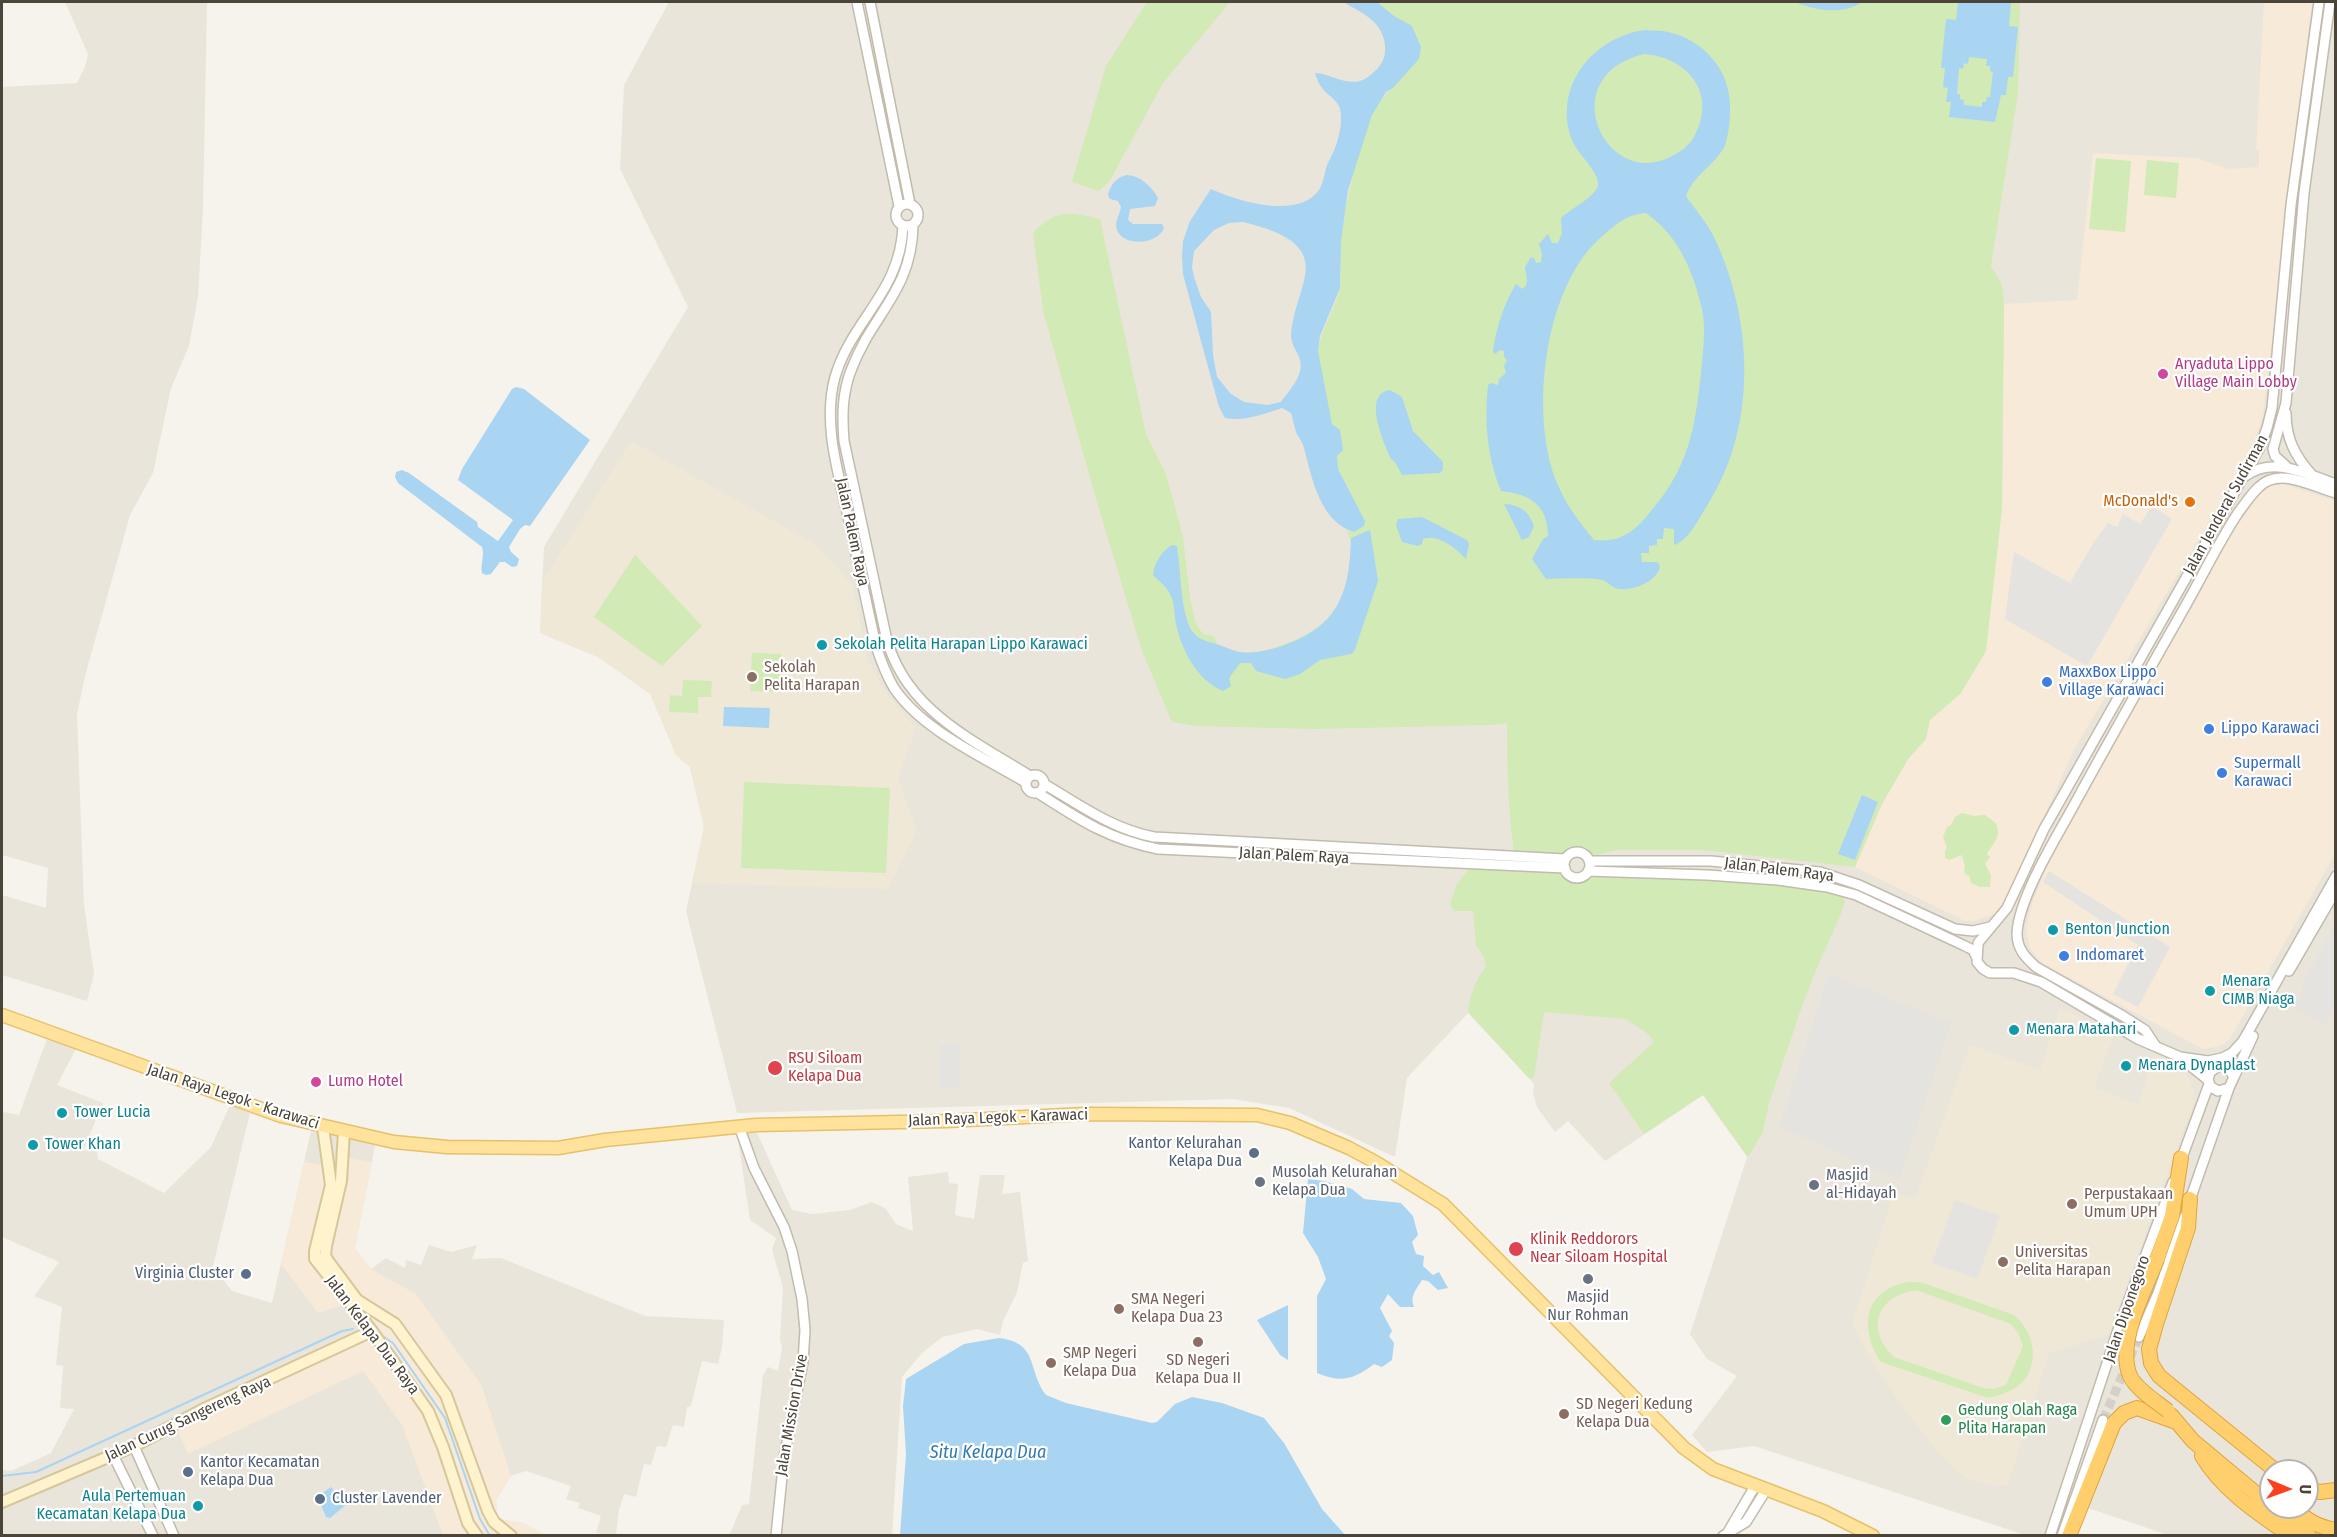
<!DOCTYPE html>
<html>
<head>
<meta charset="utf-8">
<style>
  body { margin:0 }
  #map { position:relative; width:2337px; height:1537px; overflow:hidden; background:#f6f3ec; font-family:"Fira Sans Condensed",sans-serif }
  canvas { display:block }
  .frame { position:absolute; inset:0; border:3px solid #4b4439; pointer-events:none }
  .north { position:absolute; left:2259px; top:1459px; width:60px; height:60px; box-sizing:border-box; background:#fff; border:2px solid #b7b4b0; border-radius:50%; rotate:91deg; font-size:16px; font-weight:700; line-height:24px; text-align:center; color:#4b4439 }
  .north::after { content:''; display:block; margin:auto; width:21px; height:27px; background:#fc3f1d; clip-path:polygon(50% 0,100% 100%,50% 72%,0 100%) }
</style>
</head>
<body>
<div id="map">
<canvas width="2337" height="1537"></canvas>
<div class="frame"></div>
<div class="north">U</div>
</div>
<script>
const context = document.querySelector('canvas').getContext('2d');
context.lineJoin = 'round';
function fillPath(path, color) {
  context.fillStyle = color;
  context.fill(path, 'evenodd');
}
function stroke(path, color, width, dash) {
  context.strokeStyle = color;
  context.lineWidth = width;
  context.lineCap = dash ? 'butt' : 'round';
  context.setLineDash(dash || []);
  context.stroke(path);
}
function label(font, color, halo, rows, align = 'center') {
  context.font = font + ' "Fira Sans Condensed",sans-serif';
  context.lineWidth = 4.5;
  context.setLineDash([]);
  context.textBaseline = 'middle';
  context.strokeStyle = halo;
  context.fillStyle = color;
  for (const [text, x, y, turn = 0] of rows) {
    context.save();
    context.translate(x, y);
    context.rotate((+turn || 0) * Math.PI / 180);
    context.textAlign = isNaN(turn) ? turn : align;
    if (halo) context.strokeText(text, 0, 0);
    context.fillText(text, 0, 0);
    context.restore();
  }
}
fillPath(new Path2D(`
  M65,2H207L203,209L198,297L189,346L171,388L153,473L130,515L85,676L77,714L84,905L94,974L87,1001L2,975V895L46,908L48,868L2,855V87L77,83L85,67L88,54Z
  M669,2H2335V1535H2168L2088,1508L2077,1535H2025L1754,1446L1707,1452L1692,1435L1737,1376L1707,1359L1690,1334L1747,1157L1703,1095L1605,1161L1568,1121L1555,1132L1537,1107L1533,1092L1534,1084L1468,1013L1407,1078L1395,1157L1289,1108L1233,1099L737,1113L686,911L704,827L690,767L676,755L650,693L598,657L540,633L544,547L688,307L620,169L624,85ZM2271,1471H2307V1507H2271Z
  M48,1036L76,1049L57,1085L103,1103L83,1151L96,1147L98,1159L164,1193L211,1147L230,1105L250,1113L213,1266L232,1291L272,1303L312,1127L376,1141L355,1248L371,1269L386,1258L405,1268L406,1260L421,1265L429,1245L451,1252L477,1245L472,1259L501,1258L645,1316L724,1320L722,1347L718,1364L702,1361L691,1406L687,1407L684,1427L673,1425L666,1447L657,1446L651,1465L644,1464L636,1497L624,1494L619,1510L616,1535L596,1533L601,1516L578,1508L580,1503L566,1499L571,1486L526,1471L511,1476L496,1500L498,1519L524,1523L545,1535L2,1536V1470L11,1471L51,1453L74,1409L60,1408L63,1366L56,1365L62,1307L34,1296L59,1262L2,1237V1114L4,1112L19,1115Z
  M737,1133H757L792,1210L812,1214L850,1210L872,1202L885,1208L896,1224L913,1231L908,1177L948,1172L949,1183L958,1184L955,1215L974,1219L980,1175H1005L1002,1194L1020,1192L1028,1261L1023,1263L1017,1292L1003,1321L1000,1335L977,1329L942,1337L922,1353L902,1377L892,1535L729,1536L742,1505L749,1504L763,1375L768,1367L778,1371L782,1348L780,1339L783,1288L772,1249L776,1238L750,1220Z`), '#eae5da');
fillPath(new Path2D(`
  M2264,2H2312L2263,415L2256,438L2243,464L2074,750L2003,908L1998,913L1974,921H1965L1855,867L1882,804L1908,759L1926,739L1930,720L1961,693L2002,509L2004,304L2077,300L2093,153L2197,158L2228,169L2259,167V151L2256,150Z
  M2284,484L2335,501V854L2230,1039L2221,1046L2203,1049L2042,963L2030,949L2026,930L2032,904L2046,867L2230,533L2259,493L2270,486Z
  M348,1158L372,1162L355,1248L371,1269L416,1294L482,1386L511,1476L496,1500L498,1519L524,1523L545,1535H443L402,1425L363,1371L188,1454L174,1421L358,1339L361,1327L344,1305L318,1313L281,1264L304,1162L321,1165Z`), '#f7ead8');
fillPath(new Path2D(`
  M631,441L815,544L852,584L868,661L886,693L916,728L898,778L917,832L888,889L692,883L704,827L690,767L676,755L650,694L598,657L540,633L542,582Z
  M2060,1008L2115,1033L2094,1088L2138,1104L2155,1055L2184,1073L2189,1078L2193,1090L2194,1102L2108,1335L2049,1353L2008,1485L1992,1486L1968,1479L1954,1469L1937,1451L1901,1405L1870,1358L1852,1324L1894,1192L1915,1199L1970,1045L2040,1070Z`), '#efe8d6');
fillPath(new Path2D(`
  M1147,2H1230L1163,83L1109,182L1099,191L1072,182L1106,66Z
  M1377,2H2020L2018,93L1991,266L2002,285L2004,304L2002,509L1986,651L1961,693L1930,720L1926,739L1908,759L1882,804L1855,867L1703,850H1617L1596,855L1591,854L1585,847H1572L1562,854L1514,852C1508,810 1507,765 1507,723L1489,725L1315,729L1196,726L1172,722L1142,651L1094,492L1043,311L1033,233C1056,208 1070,212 1100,219L1146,434L1166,474L1183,537L1190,598L1196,624L1203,634L1214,636L1217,644C1224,647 1231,651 1238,652C1252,655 1266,650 1279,646C1319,633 1346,610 1350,565C1351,552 1353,541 1346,530L1354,532L1365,521L1338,469L1318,351C1321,327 1337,308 1340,286C1342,271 1339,256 1341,241C1345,206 1363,106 1393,88L1412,27L1394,16Z
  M2096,158L2131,161L2125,232L2089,229Z
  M2147,160L2179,163L2176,198L2144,195Z
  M635,555L702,626L662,666L594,617Z
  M752,653L781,654L779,692L750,691Z
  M683,680L712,681L711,697H698V713L669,712L670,695L682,696Z
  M744,782L890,788L886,873L741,868Z
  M1962,813L1974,816L1985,815L1997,824C1996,827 1998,829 1998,833C1998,839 1990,848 1987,854L1990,857L1985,864L1991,875L1990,887H1980L1971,883L1970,877L1964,873L1965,866L1962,855L1949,860L1945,858V851L1947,848L1943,837L1947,827L1951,825L1955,817Z
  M1469,869L1560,873L1569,881L1583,882L1589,875C1642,876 1695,877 1747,881C1779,883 1813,885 1843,897L1845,901L1840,916L1816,970L1801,1009L1769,1103L1763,1132L1748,1157L1703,1095L1644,1134L1609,1083L1654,1042L1647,1033L1626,1019L1544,1012L1534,1078L1530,1079L1468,1012C1470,994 1475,981 1486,967L1484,958L1476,945L1473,911H1454L1450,904L1457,884Z
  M1909,1282H1920L2014,1315C2032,1330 2040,1358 2025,1379C2017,1390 2001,1395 1988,1398L1881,1362C1859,1328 1863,1290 1909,1282ZM1916,1290L2011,1324L2018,1333L2023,1346L2006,1385L1994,1389L1983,1388L1894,1357C1865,1329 1877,1296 1916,1290Z`), '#d2eab5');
fillPath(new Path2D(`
  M2152,506L2172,519L2087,666L2005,619L2014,552L2070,583L2094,542L2108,523L2117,527L2123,514L2140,524Z
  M2049,871L2170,947L2138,1007L2113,994L2138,945L2043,882Z
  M2335,926V1007L2325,1025L2294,1007L2304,989L2301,987Z
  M1829,974L1951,1023L1899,1180L1779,1127Z
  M940,1045H960L959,1089H939Z
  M1955,1200L2000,1216L1977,1279L1932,1263Z`), '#e5e3e0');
fillPath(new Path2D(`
  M1343,2H1377L1394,16L1412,26L1421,47L1419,59L1393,88L1386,92L1372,115L1348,190L1341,241L1340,288L1320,336L1318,351L1332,424L1340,430L1343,450L1337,456L1338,469L1365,521L1364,526L1354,532C1320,522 1312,478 1304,448C1303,442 1298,437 1296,432C1294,426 1293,419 1291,413L1282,408C1263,414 1245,422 1225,418L1219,407L1201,341L1183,274L1182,257L1183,241L1190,221L1211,189C1237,201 1298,220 1319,190C1325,181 1324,169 1330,159C1337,147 1345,120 1339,106C1333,94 1321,95 1315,73C1332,74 1343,85 1360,81C1367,79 1373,73 1378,68C1390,55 1386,34 1374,22C1365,13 1353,8 1343,2ZM1243,222C1270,229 1313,240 1305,276C1301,296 1292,315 1291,335C1291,343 1296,350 1299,357C1306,374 1290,389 1281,402L1268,405L1244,402L1231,394L1217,377L1213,355L1211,312L1201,297L1194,277L1192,267L1194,251L1214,230L1229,223Z
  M1795,2H1863C1841,15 1817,11 1795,2Z
  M1958,2H2011L2009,26L2018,27L2013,77H2008L2006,95H2001L1995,122L1949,117L1951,102H1946L1948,88L1943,87L1945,68H1941L1946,19L1956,20ZM1969,57L1987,59L1986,66H1990V71L1993,72L1990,97H1987L1986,102H1982V107L1964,105V100L1960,99V94H1957L1959,68L1963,69L1964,63L1968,64Z
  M1645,30C1652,31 1661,30 1668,32C1704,40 1731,71 1730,108C1730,120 1729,133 1725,145C1716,165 1694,174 1686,196C1695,209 1707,223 1714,237C1753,319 1758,425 1708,504C1700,516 1689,541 1674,545V529L1664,528L1663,539H1657V545L1649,546V553H1641L1642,562H1657L1660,566C1657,582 1633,591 1618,589C1612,588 1608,581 1602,580C1584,577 1564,579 1546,579L1532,559L1543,539L1548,536C1548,504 1529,494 1501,491C1487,457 1484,421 1488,385L1491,383L1498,385L1499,379L1506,373L1504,366L1507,360L1504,357V351L1500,350L1495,354L1493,351C1496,329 1504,303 1516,284L1522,289L1526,286L1527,280L1525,267L1531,257L1534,258L1536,263L1541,262L1542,254L1539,244L1548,234L1552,243H1558L1562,233L1561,218C1570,209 1596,197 1598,185C1600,173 1578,154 1573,142C1551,89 1592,37 1645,30ZM1644,54C1688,57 1718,94 1694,137C1689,146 1679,153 1670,157C1605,190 1552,76 1644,54ZM1646,213C1679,236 1693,271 1702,309C1706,329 1703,352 1701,373C1695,428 1689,467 1651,511C1635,531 1621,543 1594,540C1579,522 1566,505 1557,483C1529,415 1544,289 1599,239C1614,226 1626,214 1646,213Z
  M1127,175C1141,176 1151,186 1158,198L1155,206L1130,209L1128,220L1133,224H1162L1164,228C1157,245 1124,247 1117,230C1114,222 1120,214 1121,207L1118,201L1110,199L1108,195C1110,185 1117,177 1127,175Z
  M516,387L524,389L590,440L530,526L525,525L520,529L509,547L511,552L519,559L517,566L512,567L505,562H500L491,574L486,575L482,573C480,564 485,556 482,547L398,483L395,477L396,472L402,470L409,473L477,522L478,527L498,541L513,520L458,480L462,469L512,389Z
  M1390,390L1402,397L1413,431L1443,462V470L1440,473L1402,475L1395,462L1391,459C1385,445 1361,394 1390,390Z
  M1504,504C1520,505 1529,511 1534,526L1529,537L1522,540Z
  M1422,517L1467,540L1469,544L1466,559C1457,549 1438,533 1423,539L1422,544L1418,546L1402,542L1396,525L1398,519Z
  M1370,530L1378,581L1354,652L1351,654L1320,660L1300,674L1285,679L1256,671L1251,663H1240L1229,678L1231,686L1223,691C1197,680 1182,651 1176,624C1174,613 1175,602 1169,592C1165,585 1159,581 1153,575C1154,563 1162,551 1172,545L1177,546C1181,570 1180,612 1192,631C1199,641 1208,641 1219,645C1226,647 1233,651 1240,652C1267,656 1314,637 1330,616C1348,593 1350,566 1351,538Z
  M724,707L770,708L769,728L723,726Z
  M1862,795L1878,802L1855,860L1838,854Z
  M1308,1179L1324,1181L1352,1189L1364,1199L1401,1203L1413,1216L1418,1235L1412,1242L1416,1254L1424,1256L1423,1266L1433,1275L1439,1272L1448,1288L1438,1290L1428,1281L1422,1280C1417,1288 1409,1297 1414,1307H1400L1388,1294L1380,1308L1392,1331L1389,1336L1394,1343L1392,1360L1382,1367L1374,1364C1353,1380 1341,1383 1317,1373V1296L1326,1279L1318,1257L1303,1233Z
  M1288,1305V1360L1280,1355L1257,1320Z
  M999,1338C1039,1343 1027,1369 1046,1395L1066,1403L1152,1423L1157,1422L1175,1404L1192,1397L1222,1403L1264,1418L1284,1443L1322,1509L1345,1535H900L906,1454L903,1406L906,1379L964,1344Z
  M331,1487L335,1492H341L345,1495L348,1503L330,1518L326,1517L321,1505L314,1499Z`), '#a9d4f2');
stroke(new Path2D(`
  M384,1337L393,1343L445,1418L480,1519L490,1536
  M2,1476L36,1472L342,1331L353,1329`), '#a9d4f2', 2);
stroke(new Path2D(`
  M2103,1420L2139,1337`), '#d4d0c8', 9, [9, 4.5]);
const tertiary = new Path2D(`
  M857,2L899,206
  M870,2L910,204
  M2319,2L2291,205L2272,408L2267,428L2260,447L2044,829L2007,908L1978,943L1977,962L1983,969L1990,973H2014L2041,982L2138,1039L2180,1057L2208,1061L2222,1058L2232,1053L2243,1041L2336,876
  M896 215a11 11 0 1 1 22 0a11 11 0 1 1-22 0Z
  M903,225C901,292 852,319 835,377C822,424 839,475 849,521C858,563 867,604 876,646C881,661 886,675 894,688C922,730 983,757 1025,782
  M913,225C912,291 873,313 852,368C842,392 842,416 844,441L886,636C904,709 971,739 1030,776
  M2286,413C2286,439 2295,456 2312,475
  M2286,466L2275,456L2273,449L2286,403L2304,193L2330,2
  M2244,477C2273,455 2306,474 2336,484
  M1026 784a9 9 0 1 1 18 0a9 9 0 1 1-18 0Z
  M1044,784C1080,805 1112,829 1154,837L1565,859
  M1038,793C1080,820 1108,839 1158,849L1565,868
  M1564 865a13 13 0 1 1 26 0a13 13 0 1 1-26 0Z
  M1589,861H1711L1820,872L1859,885L1955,929L1973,931L1990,927
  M1588,871L1707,875L1778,880L1827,887L1856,895L1963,945L1973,950L1976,956
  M2289,971L2336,890
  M2155,1045L2145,1030L2123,1016L2036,967C2025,957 2017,949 2017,933C2019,895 2061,830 2079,796C2113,734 2147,674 2182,612C2201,579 2217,545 2238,513C2245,504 2251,494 2259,487C2279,466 2313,487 2336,493
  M2182,1059L2208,1080L2211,1087L2218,1091L2229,1088L2234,1077L2228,1068L2220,1065L2210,1072L2208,1080
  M2234,1077L2253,1036
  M739,1126L754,1168L784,1227L792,1251L802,1299L805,1330L803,1362L784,1457L776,1536
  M2180,1163L2209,1084
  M2189,1203L2229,1088
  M2139,1337L2158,1293L2185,1216
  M134,1446L174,1536
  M113,1455L153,1536
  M1728,1532L1755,1486
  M1723,1536L1746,1522L1766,1490
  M2050,1536L2121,1321L2173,1182
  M2062,1536L2103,1420`);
const secondary = new Path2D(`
  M323,1127L331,1185L315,1251V1259L372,1331L428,1411L443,1447L468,1523L477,1536
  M344,1131L341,1181L326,1246L325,1256L328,1261L357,1300L395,1324L446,1395L488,1511L494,1522L511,1536
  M2,1502L134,1446L206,1408L372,1331`);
const primary = new Path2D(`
  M2,1015L281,1116L394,1142L447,1147L558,1148L605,1140L756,1125L947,1121L1084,1114L1257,1115L1290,1123L1349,1148L1377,1163L1443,1204L1684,1448L1713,1469L1823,1511L1873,1536`);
const motorway = new Path2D(`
  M2190,1199L2188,1228L2156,1324L2149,1349L2151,1363L2159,1376L2276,1471
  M2157,1259L2172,1216L2181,1158
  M2171,1415L2193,1441L2271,1506
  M2202,1456C2222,1490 2259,1514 2291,1536
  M2307,1490L2320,1492L2336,1490
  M2272,1507L2309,1536
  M2295,1507C2305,1521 2319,1527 2336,1530
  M2069,1536L2114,1423L2124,1413L2137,1408L2176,1422`);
stroke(tertiary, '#c2bbae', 12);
stroke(secondary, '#d6c79b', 14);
stroke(primary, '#e6c16a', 15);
stroke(motorway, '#e0a43c', 16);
stroke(tertiary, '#fff', 9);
stroke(secondary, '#fff3cd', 10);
stroke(primary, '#ffe39c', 12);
stroke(motorway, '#ffcf6e', 14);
const motorwayBridge = new Path2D(`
  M2157,1259C2145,1291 2116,1342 2130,1376C2136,1389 2157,1402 2168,1411`);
stroke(motorwayBridge, '#e0a43c', 16, []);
stroke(motorwayBridge, '#ffcf6e', 14);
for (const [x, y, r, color] of [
  [2163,374,6,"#d1479c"],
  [2190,502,6,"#e8710a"],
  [822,645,6,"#0f9aa8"],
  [752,677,6,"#8d6e63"],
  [2047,682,6,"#3f7fe0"],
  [2209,729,6,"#3f7fe0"],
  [2222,773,6,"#3f7fe0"],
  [2053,930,6,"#0f9aa8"],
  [2064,956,6,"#3f7fe0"],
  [2210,991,6,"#0f9aa8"],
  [2014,1030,6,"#0f9aa8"],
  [2126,1066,6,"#0f9aa8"],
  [775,1068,8,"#e0444e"],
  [316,1082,6,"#d1479c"],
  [62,1113,6,"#0f9aa8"],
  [33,1145,6,"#0f9aa8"],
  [1254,1153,6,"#5c6f8a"],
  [1260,1182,6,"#6b7280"],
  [1814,1185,6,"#6b7280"],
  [2072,1204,6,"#8d6e63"],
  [1516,1249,8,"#e0444e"],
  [2003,1262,6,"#8d6e63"],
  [246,1274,6,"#5c6f8a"],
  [1588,1279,6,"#6b7280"],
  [1119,1309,6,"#8d6e63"],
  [1198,1342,6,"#8d6e63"],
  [1051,1363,6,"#8d6e63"],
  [1564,1414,6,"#8d6e63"],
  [1946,1420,6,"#2e9e5b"],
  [188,1472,6,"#5c6f8a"],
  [320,1499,6,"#5c6f8a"],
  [198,1506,6,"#0f9aa8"]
]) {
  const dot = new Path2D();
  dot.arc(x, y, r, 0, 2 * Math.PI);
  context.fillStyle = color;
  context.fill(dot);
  stroke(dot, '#fff', 2);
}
label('16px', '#b23c85', '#fff', [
  ["Aryaduta Lippo",2175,365],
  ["Village Main Lobby",2175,383],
  ["Lumo Hotel",328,1082]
], 'left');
label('16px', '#c56008', '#fff', [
  ["McDonald's",2178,502]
], 'right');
label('16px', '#4b4439', '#fff', [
  ["Jalan Jenderal Sudirman",2226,505,-61],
  ["Jalan Palem Raya",852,532,78],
  ["Jalan Palem Raya",1294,856,3],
  ["Jalan Palem Raya",1779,870,7],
  ["Jalan Raya Legok - Karawaci",233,1097,18],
  ["Jalan Raya Legok - Karawaci",998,1118,-2],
  ["Jalan Diponegoro",2127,1309,-71],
  ["Jalan Kelapa Dua Raya",372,1335,53],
  ["Jalan Mission Drive",792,1415,-80],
  ["Jalan Curug Sangereng Raya",188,1419,-25]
]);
label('16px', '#0d838f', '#fff', [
  ["Sekolah Pelita Harapan Lippo Karawaci",834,645],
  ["Benton Junction",2065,930],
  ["Menara",2222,982],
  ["CIMB Niaga",2222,1000],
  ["Menara Matahari",2026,1030],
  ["Menara Dynaplast",2138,1066],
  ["Tower Lucia",74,1113],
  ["Tower Khan",45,1145],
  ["Aula Pertemuan",186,1497,"right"],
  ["Kecamatan Kelapa Dua",186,1515,"right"]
], 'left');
label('16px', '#785e54', '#fff', [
  ["Sekolah",764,668],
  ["Pelita Harapan",764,686],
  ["Perpustakaan",2084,1195],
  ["Umum UPH",2084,1213],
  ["Universitas",2015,1253],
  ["Pelita Harapan",2015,1271],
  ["SMA Negeri",1131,1300],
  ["Kelapa Dua 23",1131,1318],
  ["SMP Negeri",1063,1354],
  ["Kelapa Dua",1063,1372],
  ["SD Negeri",1198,1361,"center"],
  ["Kelapa Dua II",1198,1379,"center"],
  ["SD Negeri Kedung",1576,1405],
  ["Kelapa Dua",1576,1423]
], 'left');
label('16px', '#366cbe', '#fff', [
  ["MaxxBox Lippo",2059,673],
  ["Village Karawaci",2059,691],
  ["Lippo Karawaci",2221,729],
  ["Supermall",2234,764],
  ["Karawaci",2234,782],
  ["Indomaret",2076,956]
], 'left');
label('16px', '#be3a42', '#fff', [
  ["RSU Siloam",788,1059],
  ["Kelapa Dua",788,1077],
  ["Klinik Reddorors",1530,1240],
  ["Near Siloam Hospital",1530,1258]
], 'left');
label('16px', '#4e5e75', '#fff', [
  ["Kantor Kelurahan",1242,1144],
  ["Kelapa Dua",1242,1162],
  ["Virginia Cluster",234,1274],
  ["Kantor Kecamatan",200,1463,"left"],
  ["Kelapa Dua",200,1481,"left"],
  ["Cluster Lavender",332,1499,"left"]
], 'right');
label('16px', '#5b616d', '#fff', [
  ["Musolah Kelurahan",1272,1173],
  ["Kelapa Dua",1272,1191],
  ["Masjid",1826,1176],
  ["al-Hidayah",1826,1194],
  ["Masjid",1588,1298,"center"],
  ["Nur Rohman",1588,1316,"center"]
], 'left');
label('16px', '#27864d', '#fff', [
  ["Gedung Olah Raga",1958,1411],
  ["Plita Harapan",1958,1429]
], 'left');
label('italic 18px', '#2e7ab2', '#fff', [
  ["Situ Kelapa Dua",988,1453]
]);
</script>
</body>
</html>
